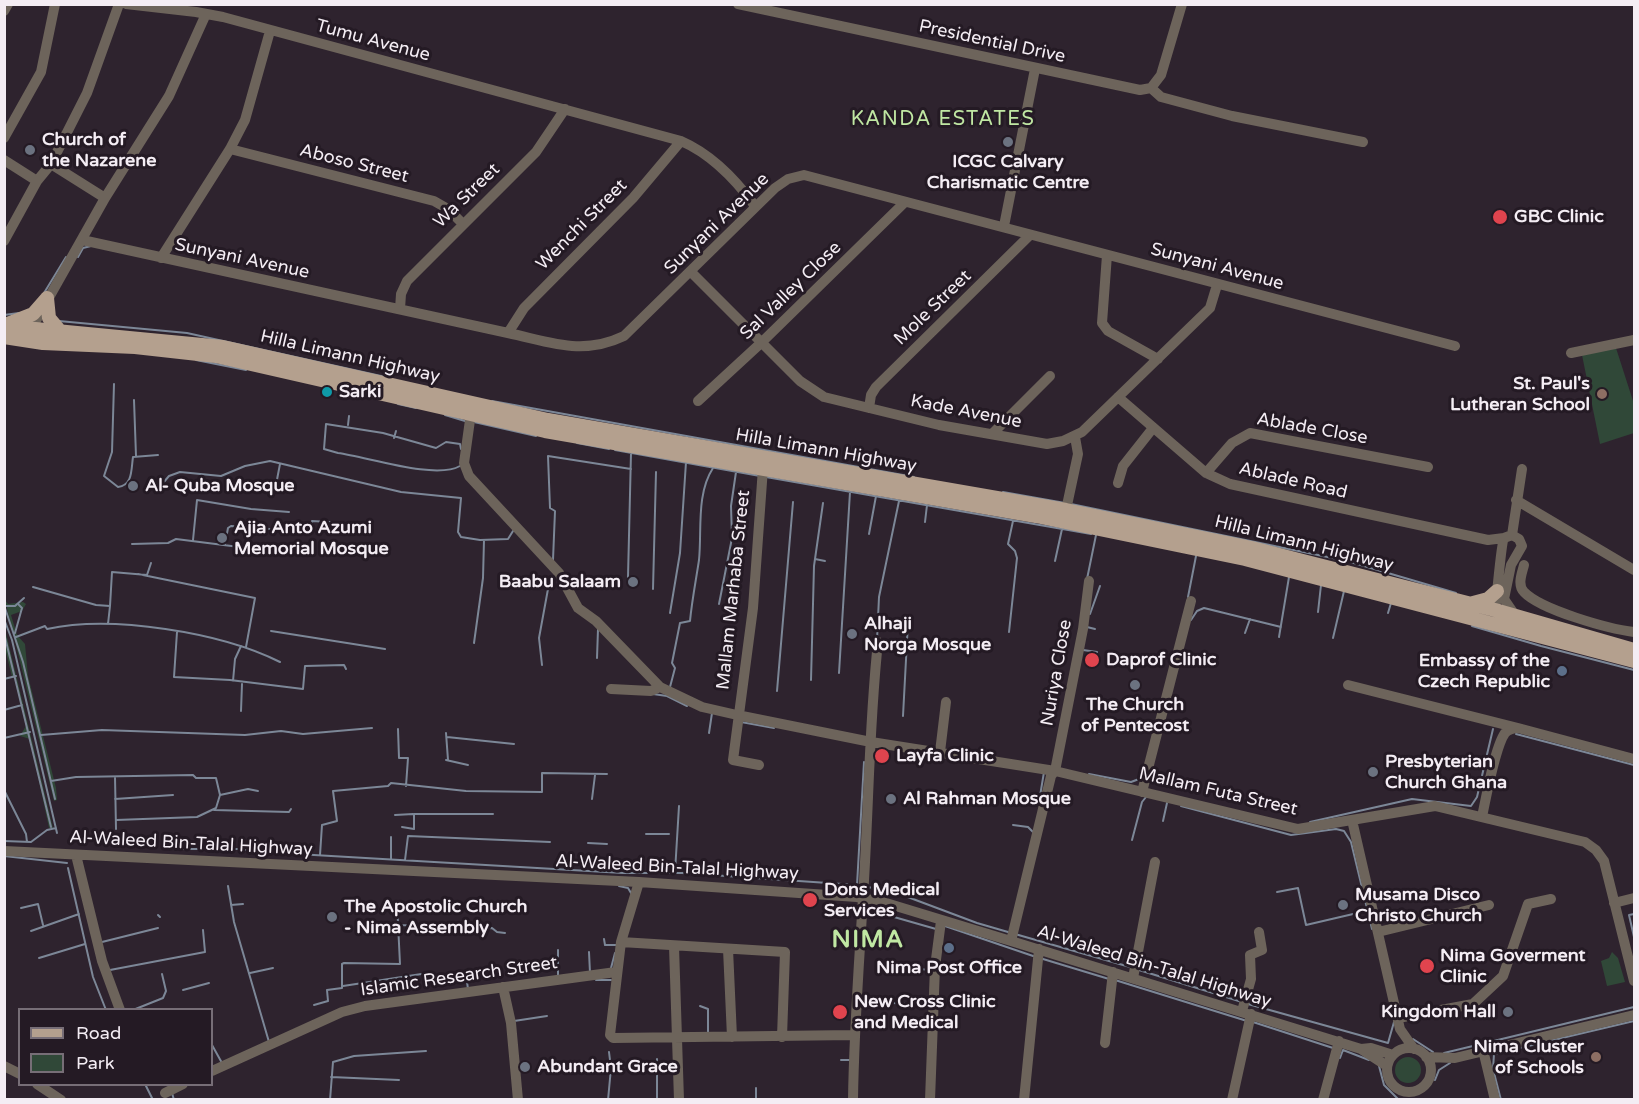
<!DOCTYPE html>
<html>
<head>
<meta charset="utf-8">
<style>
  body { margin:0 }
  #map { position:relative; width:1639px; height:1104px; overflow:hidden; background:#2e232e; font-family:"Varela Round",sans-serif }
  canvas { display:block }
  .frame { position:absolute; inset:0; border:6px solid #f4edf4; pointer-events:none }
  .legend { position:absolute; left:18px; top:1008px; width:195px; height:78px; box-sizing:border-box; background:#241a24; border:2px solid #776e77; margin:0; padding:8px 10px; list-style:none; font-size:18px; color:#f4edf4 }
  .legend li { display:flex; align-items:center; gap:12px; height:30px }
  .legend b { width:30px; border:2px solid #776e77 }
</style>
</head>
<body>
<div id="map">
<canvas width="1639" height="1104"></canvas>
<div class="frame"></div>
<ul class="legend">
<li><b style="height:8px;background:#b4a08e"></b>Road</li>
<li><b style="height:16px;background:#304838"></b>Park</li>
</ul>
</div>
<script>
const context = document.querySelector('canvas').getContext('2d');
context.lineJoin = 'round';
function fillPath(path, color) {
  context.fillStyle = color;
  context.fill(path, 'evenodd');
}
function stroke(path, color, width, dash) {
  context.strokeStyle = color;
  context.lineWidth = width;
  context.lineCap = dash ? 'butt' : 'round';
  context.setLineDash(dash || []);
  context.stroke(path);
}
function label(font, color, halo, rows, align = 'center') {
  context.font = font + ' "Varela Round",sans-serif';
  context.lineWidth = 6;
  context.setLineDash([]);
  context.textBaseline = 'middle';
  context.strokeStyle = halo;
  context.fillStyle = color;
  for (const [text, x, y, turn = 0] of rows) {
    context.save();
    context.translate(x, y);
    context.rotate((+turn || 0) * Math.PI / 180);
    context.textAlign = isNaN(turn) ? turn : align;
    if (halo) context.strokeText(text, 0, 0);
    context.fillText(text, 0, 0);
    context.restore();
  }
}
fillPath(new Path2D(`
  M1616,348L1634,404V433L1600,444L1582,355Z
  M5,600L8,604L23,602L26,604L22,611L11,615L17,635L25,644L28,676L56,788L57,800L54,801Z
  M4,625L53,828H49L30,739L20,736L26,726L16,679L12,677L5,648Z
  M1612,952L1618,958L1625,982L1607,986L1601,961L1609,958Z
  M1395 1070a13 13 0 1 1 26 0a13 13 0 1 1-26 0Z`), '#304838');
stroke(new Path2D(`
  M78,257L83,248L91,246
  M44,293L66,257
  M4,315L19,313
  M59,321L187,333L390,378
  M196,360L246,370
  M114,384L112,452L104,476L118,487C133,485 131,470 133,457L158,455
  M134,400L136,456
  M492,401L914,477
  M398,404L416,408
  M445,415L465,421
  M474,422L536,436
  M348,425L349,416
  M394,438L396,431
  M577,443L609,449
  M615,450L760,476
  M460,466C435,480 368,457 338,453L324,449L326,424L383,433L436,448L446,442L460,444L461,449
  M766,477L1091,534
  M163,483L169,476L180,472L221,476L245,466L270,461L401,492L461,498L458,532L461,537L480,540L508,539L513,531
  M275,490L280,464
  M1003,492L1065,503
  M1071,504L1347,561L1456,593
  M925,522L927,505
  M869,534L876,496
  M193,540L197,500L251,509L289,512
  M132,544L168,543L176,539L263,550
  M225,544L228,528L231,526L309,532L312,530V521L330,522
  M815,559L825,561
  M553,560L555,511L550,508L548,456L631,469
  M1055,561L1062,529
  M138,574L255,598L246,647
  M628,577L631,453
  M1087,579L1096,535
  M33,587L96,605L110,606L108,624
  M653,589L656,472
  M1188,597L1196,556
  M719,604L732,538L731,506L736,472
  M4,605L23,662L55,799
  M5,606H15L24,598
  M110,606L112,572L147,575L151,563
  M1318,612L1321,585
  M670,613L680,553L686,462
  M1388,613L1391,603
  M1090,614L1100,586
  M4,619L12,640L57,833
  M1191,620L1197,611L1204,608L1281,627
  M1472,626L1541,646L1634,670
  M1087,627L1095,629
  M271,631L385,649
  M177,632L174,677L230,680L303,689L305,666L344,665L346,669
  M1009,632L1017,558L1015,551L1008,544L1013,521
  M4,633L51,827
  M15,633L22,608L19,605
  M1245,633L1250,619
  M16,637L45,626L47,629C112,615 220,632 280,662
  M1279,637L1289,577
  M1333,638L1344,591
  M877,640L879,597L899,501
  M474,643L483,578L484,540
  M1083,650L1097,652
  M597,658L598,629
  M542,665L539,638L548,589
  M839,673L850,492
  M4,679L16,676
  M811,680L814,566L823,503
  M233,681L235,659L241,646
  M670,687L675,668L672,663L680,623L690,621C692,600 696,580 699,560C702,531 696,494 713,468
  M777,691L793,502
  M653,694L667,696L687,706
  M4,710L22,705
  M241,711L242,684
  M903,716L908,622
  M741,722L774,728
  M398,729L399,758H408L406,786
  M446,733L448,760
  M709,733L712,713
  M1516,734L1634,765
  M41,735L102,730L245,735L281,731L303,734L372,728
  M447,737L514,744
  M4,738L30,732
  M446,760L468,765
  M1089,774L1131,782L1139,779L1143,768
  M115,777L116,829
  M51,781L76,777L193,775L196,778H216L220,795
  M4,790L26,834L27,842
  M115,799L173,795
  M592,799L595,775
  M1039,802L1044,772
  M1181,806L1291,835L1336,829L1344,831L1351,842L1372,929
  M214,810L289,812L291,809
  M395,815L413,814
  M116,820L197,817L216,808L220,795L248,789L258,791
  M1163,821L1167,803
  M1310,822L1412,799L1471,806L1477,797L1493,729
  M1013,825L1028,827L1034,833
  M402,827L414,829V814H493
  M646,834H669
  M1132,840L1142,802L1146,797
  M4,841L31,842L47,830L56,828
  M588,843L607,844
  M168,849H239L314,855L623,873H682L857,885L864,762
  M320,855L322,825L337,821L333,791L388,786L391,783L466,791L542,792V773L607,774
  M4,856L67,863
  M391,859V837
  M405,860L408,836L550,842
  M68,868L93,977L106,1010
  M675,872L679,806
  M228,886L234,922L269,1042
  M619,886L628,888L631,893
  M868,887L897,893L977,923L1008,932
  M1277,892L1298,888L1306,925L1366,911
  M231,905L243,904
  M21,908L38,904L43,925
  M866,909L936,929
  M1634,914L1629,915L1634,937
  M158,915L160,917
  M398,925C431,926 460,930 492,928L497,932L505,933
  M945,926L1036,957
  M31,931L79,914
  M1015,934L1130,967
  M604,939L605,945H617
  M102,942L158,928
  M558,950V977
  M589,952L590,973
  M39,958L85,944
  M1043,959L1109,979
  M611,968L615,953
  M919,969L931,970
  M110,970L205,952L203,930
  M1139,970L1242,1002
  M250,973L273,968
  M466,975L468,989
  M596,980H611
  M1115,980L1247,1021
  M343,986L428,973
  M183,990L209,983
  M890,1003L929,1004
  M1248,1004L1388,1043L1394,1022
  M314,1005L328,1001L327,990L342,988V964L344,963L400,964L397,903
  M700,1006L708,1009
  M133,1010L163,998L166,991L162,974
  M514,1021L547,1016
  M1253,1022L1333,1048
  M708,1033V1009
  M1413,1039L1433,1052
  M212,1045L222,1063
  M1444,1053L1634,1007
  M1340,1058L1343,1050L1369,1060
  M657,1059V1100
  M841,1060H850
  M1379,1066L1384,1085L1399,1100
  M331,1077L399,1080
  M1435,1080L1439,1070L1450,1063
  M145,1084L153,1100
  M172,1093L174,1100
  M330,1100L333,1062L354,1056L426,1051
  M608,1100L611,1068L609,1052
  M756,1100V1088
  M1501,1100L1493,1069L1494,1054L1634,1021`), '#7c8797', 2);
stroke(new Path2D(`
  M126,4L196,12L223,17L681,141C711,154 736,180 755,206
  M738,4L1140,90L1151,88L1161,75L1182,4
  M4,11L8,4
  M1151,88L1161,97L1232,116L1363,142
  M4,138L41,72L55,4
  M230,149L434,201L448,209L463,224
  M4,160L37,181
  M51,164L105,198
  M1004,226L1035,69
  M82,240L508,333C551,342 582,356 624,336L775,188L788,179L804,175L1455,346
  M4,241L37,181L51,164L87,93L119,4
  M1107,255L1102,323L1108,331L1158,359
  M161,258L230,149L245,120L270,31
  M691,272L800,381L824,397L939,425L1047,444L1063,441L1082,432L1210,308L1217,285
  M400,309L401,294L407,281L536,152L565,109
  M29,333L105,198L169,96L206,14
  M508,333L524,308L633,198L681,141
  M1571,353L1634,340
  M1118,397L1206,473L1230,484L1488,540L1504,538
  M698,401L762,342L905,202
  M869,408L871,395L876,387L1029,236
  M471,413L464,463L469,476L559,573L578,608L596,621L660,687L702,707L737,715L871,742L1055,771L1298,829L1435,806L1585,842L1596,850L1604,861L1634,981
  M992,434L1050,376
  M1206,473L1232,443L1250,433L1428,467
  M1118,483L1123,466L1153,428
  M1516,500L1634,570
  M1066,510L1078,454L1075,437
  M1512,535L1522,469
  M1524,565C1522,573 1517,585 1524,592C1541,610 1609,629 1634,632
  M1498,617L1495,610C1497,598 1501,543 1504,538L1512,535L1519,539L1522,546L1511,565L1504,599L1517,618
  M1348,685L1518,728
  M611,689L651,691L660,687
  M940,752L946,702
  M759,765L733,760L753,608L763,468
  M1142,792L1191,601
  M1482,817C1486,798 1495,747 1505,733C1509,729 1513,728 1518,728L1634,759
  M1352,820L1400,1029L1414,1049
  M4,851L639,882L857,897L886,903L1011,941L1361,1049L1371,1048L1393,1055
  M76,855L102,961L120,1010
  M639,882L621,942L610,1035L613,1038L854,1035
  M1614,903L1634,898
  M1378,932L1489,905
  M1011,941L1051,776L1055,771L1083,629L1089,581
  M621,942L785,952L782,1037
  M674,946L679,1100
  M728,949L732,1037
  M1133,978L1155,862
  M503,987L511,1023L518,1100
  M1242,1011L1251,979L1250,955L1262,950L1259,932
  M1398,1018L1473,1004L1503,976L1528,904L1551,899
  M1105,1043L1113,972
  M1387 1070a22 22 0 1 1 44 0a22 22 0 1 1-44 0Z
  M1361,1049L1387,1066
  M1483,1050L1495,1100
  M1426,1057L1455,1058L1634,1015
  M4,1066L20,1074
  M212,1071L342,1012L365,1006L616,972
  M37,1084L61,1100
  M165,1093L183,1084
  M853,1100C854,1020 861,941 865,862C869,788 870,715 878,642
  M930,1100L935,967L941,921
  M1024,1100L1039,949
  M1232,1100L1251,1014
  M1323,1100L1339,1041`), '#6d645b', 10);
stroke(new Path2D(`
  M47,298L49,318L60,331
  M5,325L33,314L47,298
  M4,326L223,347L548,420L1066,510L1252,548L1495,610L1634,650
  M4,337L43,343L135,347L216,356L545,431L1036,516L1245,559L1634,661
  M1473,603L1488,599L1497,591`), '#b4a08e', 14);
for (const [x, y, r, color] of [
  [1008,142,6,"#6b7280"],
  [30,150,6,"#6b7280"],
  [1500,217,8,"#e0444e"],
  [327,392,6,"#0f9aa8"],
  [1602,394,6,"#8d6e63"],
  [133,486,6,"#6b7280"],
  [222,538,6,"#6b7280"],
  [633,582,6,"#6b7280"],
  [852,634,6,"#6b7280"],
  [1092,660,8,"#e0444e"],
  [1562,671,6,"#5c6f8a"],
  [1135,685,6,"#6b7280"],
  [882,756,8,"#e0444e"],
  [1373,772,6,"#6b7280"],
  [891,799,6,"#6b7280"],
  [810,900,8,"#e0444e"],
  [1343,905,6,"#6b7280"],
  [332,917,6,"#6b7280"],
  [949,948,6,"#5c6f8a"],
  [1427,966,8,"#e0444e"],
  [840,1012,8,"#e0444e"],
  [1508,1012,6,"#6b7280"],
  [1596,1057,6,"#8d6e63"],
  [525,1067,6,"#6b7280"]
]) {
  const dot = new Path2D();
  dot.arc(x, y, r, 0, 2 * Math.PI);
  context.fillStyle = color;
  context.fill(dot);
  stroke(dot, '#241a24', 2);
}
label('18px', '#f4edf4', '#241a24', [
  ["Tumu Avenue",373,41,15],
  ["Presidential Drive",992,42,12],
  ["Aboso Street",354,164,14],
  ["Wa Street",467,196,-44],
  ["Sunyani Avenue",717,224,-44],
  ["Wenchi Street",582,225,-45],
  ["Sunyani Avenue",242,259,12],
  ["Sunyani Avenue",1217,267,15],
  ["Sal Valley Close",791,291,-44],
  ["Mole Street",933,308,-44],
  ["Hilla Limann Highway",350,357,13],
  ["Kade Avenue",966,412,11],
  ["Ablade Close",1312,429,10],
  ["Hilla Limann Highway",826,451,10],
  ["Ablade Road",1293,481,13],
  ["Hilla Limann Highway",1304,544,14],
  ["Mallam Marhaba Street",734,590,-84],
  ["Nuriya Close",1057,673,-80],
  ["Mallam Futa Street",1218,792,13],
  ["Al-Waleed Bin-Talal Highway",191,844,3],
  ["Al-Waleed Bin-Talal Highway",677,868,3],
  ["Al-Waleed Bin-Talal Highway",1154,967,17],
  ["Islamic Research Street",459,977,-8]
]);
label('bold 18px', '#f4edf4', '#241a24', [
  ["Church of",42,140],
  ["the Nazarene",42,161],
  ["ICGC Calvary",1008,162,"center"],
  ["Charismatic Centre",1008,183,"center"],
  ["GBC Clinic",1514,217],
  ["St. Paul's",1590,384,"right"],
  ["Lutheran School",1590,405,"right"],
  ["Sarki",339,392],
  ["Al- Quba Mosque",145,486],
  ["Ajia Anto Azumi",234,528],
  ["Memorial Mosque",234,549],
  ["Baabu Salaam",621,582,"right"],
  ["Alhaji",864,624],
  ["Norga Mosque",864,645],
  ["Daprof Clinic",1106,660],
  ["Embassy of the",1550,661,"right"],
  ["Czech Republic",1550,682,"right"],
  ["The Church",1135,705,"center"],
  ["of Pentecost",1135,726,"center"],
  ["Layfa Clinic",896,756],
  ["Presbyterian",1385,762],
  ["Church Ghana",1385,783],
  ["Al Rahman Mosque",903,799],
  ["Dons Medical",824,890],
  ["Services",824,911],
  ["Musama Disco",1355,895],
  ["Christo Church",1355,916],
  ["The Apostolic Church",344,907],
  ["- Nima Assembly",344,928],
  ["Nima Goverment",1440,956],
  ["Clinic",1440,977],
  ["Nima Post Office",949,968,"center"],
  ["New Cross Clinic",854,1002],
  ["and Medical",854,1023],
  ["Kingdom Hall",1496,1012,"right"],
  ["Nima Cluster",1584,1047,"right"],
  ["of Schools",1584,1068,"right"],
  ["Abundant Grace",537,1067]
], 'left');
context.letterSpacing = '1.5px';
label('20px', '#c0e7a3', '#241a24', [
  ["KANDA ESTATES",943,120]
]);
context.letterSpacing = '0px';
context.letterSpacing = '1.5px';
label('bold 24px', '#c0e7a3', '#241a24', [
  ["NIMA",868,941]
]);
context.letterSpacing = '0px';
</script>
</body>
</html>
